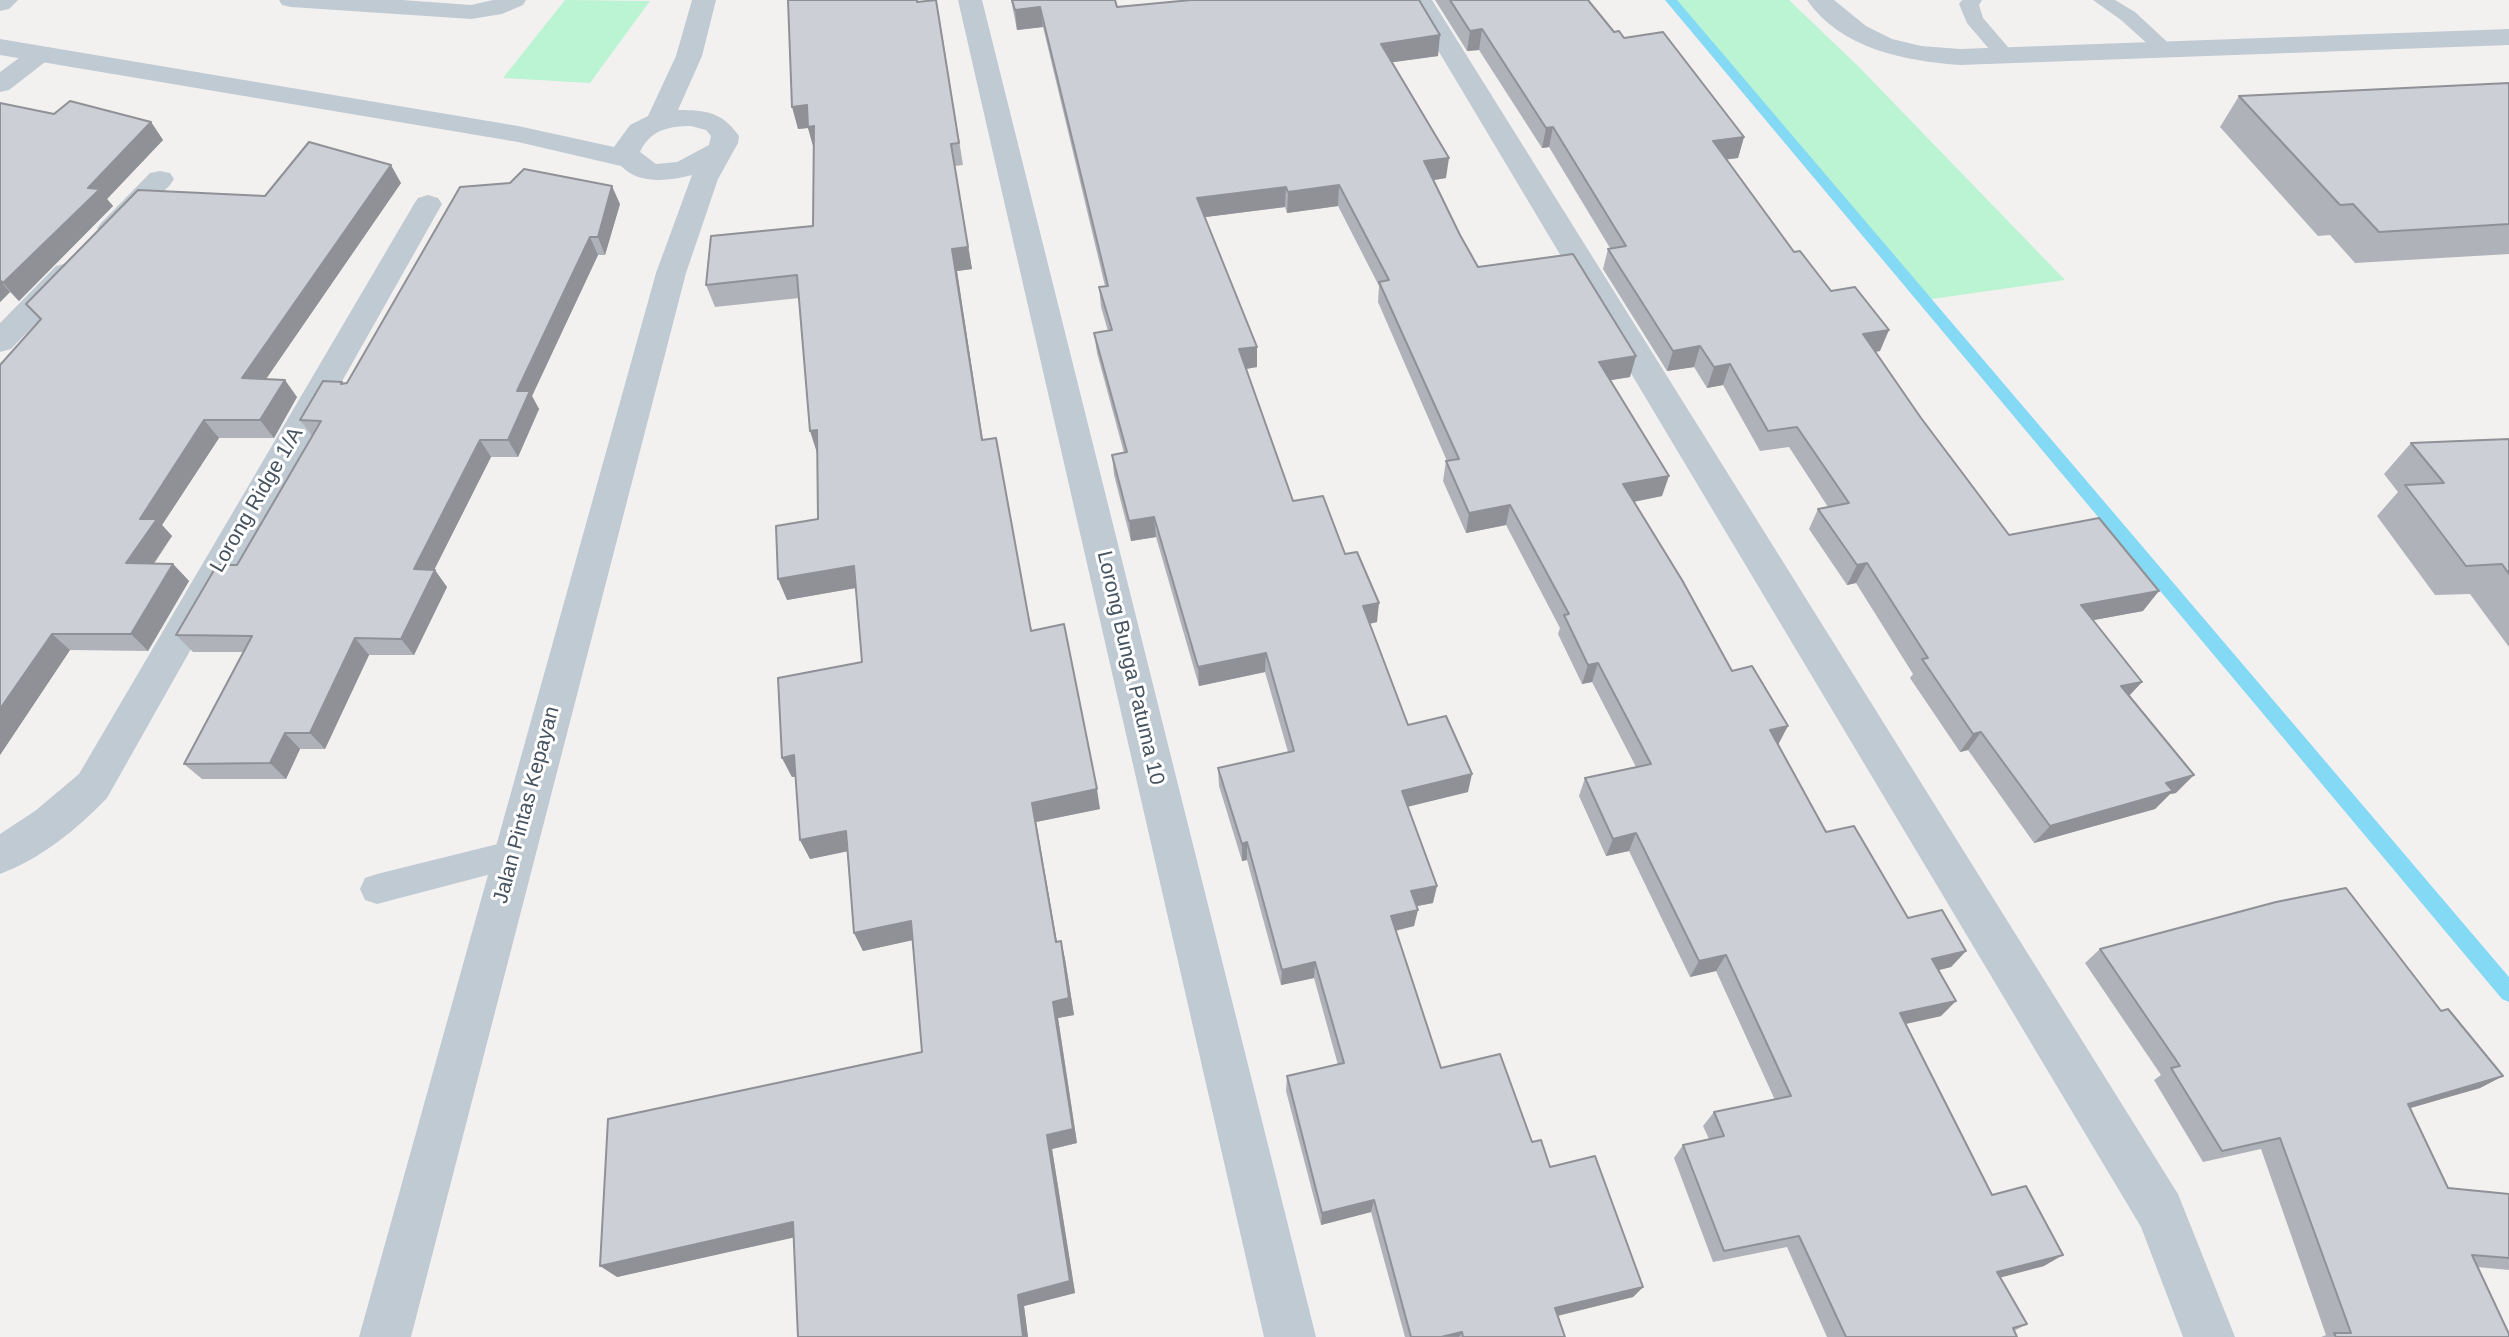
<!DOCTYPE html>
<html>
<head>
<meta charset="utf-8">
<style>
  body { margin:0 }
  canvas { display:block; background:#f3f0f0 }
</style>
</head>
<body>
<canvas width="2509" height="1337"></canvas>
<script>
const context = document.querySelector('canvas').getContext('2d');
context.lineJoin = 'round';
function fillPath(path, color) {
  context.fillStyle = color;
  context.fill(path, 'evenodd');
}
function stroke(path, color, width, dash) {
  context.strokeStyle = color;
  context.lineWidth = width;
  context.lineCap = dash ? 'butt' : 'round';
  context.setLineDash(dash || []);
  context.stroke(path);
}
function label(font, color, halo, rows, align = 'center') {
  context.font = font + ' Arial,sans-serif';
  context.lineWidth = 6;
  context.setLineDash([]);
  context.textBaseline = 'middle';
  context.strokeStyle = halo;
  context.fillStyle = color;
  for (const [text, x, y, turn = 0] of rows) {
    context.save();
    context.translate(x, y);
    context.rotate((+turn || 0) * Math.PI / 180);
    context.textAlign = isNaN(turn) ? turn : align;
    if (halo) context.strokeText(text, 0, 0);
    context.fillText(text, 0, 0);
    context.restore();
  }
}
fillPath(new Path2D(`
  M565,0L650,1L590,83L503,78Z
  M1671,0H1789L1859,67L2065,280L1925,300Z`), '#bbf4d3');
fillPath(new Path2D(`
  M1665,0H1677L2509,977V1002L2502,999Z`), '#84d9f5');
fillPath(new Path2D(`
  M1962,0H1982L1979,5L1983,18L2014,54L2017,58L2014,62H2000L1967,23L1959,4Z
  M2093,0H2115L2135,12L2177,51L2174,55H2160L2121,20Z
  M514,840L526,844L530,854L526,864L514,868L377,904L365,900L360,889L365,878L377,874Z`), '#c0cad3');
fillPath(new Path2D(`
  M0,0H18L9,9L0,11Z
  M279,0H402L471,5L493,0H526L523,5L502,14L471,19L291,7L282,5Z
  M958,0H982L1316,1337H1264Z
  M1408,0H1432L2178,1194L2235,1337H2183L2141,1227Z
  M1807,0H1834L1866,26L1892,39L1921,46L1960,49L2509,29V45L1960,65C1905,61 1841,49 1807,0Z
  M40,46L49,49L53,54L49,59L9,90L0,92V72L31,49Z
  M160,171L170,173L174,179L170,185L122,234L112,237L102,234L97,228L102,222L150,173Z
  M428,195L438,198L442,204L107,798C76,830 42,858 0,874V834L35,811L79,774L414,204L418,198Z
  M67,263L78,266L82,273L78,280L11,349L0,352V323L56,266Z`), '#c0cad3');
fillPath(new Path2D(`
  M692,0H716L702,56L678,110C706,110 722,112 739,136L738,143L718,179L686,273L411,1337H359L656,273L692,175C669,181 639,185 621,166L518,142L0,55V39L518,126L614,147L630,125L648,116L676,56ZM691,126L706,130L711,136L709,145L677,162L656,164L640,152C650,130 669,126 691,126Z`), '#c0cad3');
fillPath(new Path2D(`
  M1011,0H1115L1117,7L1438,56L1392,62L1446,178L1433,180L1460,235L1478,267L1630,377L1610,380L1662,496L1634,502L1732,671L1778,745L1826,832L1908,918L1966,951L1951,967L1939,970L1941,1016L1906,1024L1992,1195L2044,1266L2000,1277L2027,1324L2014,1331L2017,1337H1827L1787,1247L1713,1262L1674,1158L1683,1145L1709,1139L1703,1126L1714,1112L1775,1100L1716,971L1690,977L1629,851L1606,856L1579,796L1585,778L1636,767L1592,682L1582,684L1558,634L1560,628L1506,525L1466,533L1443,481L1446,461H1447L1378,302L1379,286L1338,206L1287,213L1285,207L1205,217L1257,347V367L1246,369L1293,501L1345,554L1377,622L1370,624L1408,725L1468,792L1408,806L1433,903L1416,906L1414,926L1396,931L1441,1068L1532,1142L1643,1287L1633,1297L1558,1316L1565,1337H1405L1371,1212L1321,1225L1286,1091L1287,1076L1338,1065L1314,978L1281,985L1247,860L1242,861L1219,786L1218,768L1288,752L1265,672L1199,686L1156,537L1131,541L1114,475L1112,455L1124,453L1097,353L1094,333L1108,331L1101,307L1099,287L1105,286L1043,27L1017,30Z
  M1435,0H1588L1614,32L1624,38L1744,137L1738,158L1726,159L1794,252L1831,291L1880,351L1875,352L1921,418L2009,535L2143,611L2093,620L2142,682L2129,696L2176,793L2170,794L2155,809L2034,843L1968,750L1960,752L1910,678L1913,674L1856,583L1847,585L1809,529L1818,509L1828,507L1789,447L1760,451L1723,385L1707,388L1694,367L1667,371L1603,269L1608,249L1610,248L1549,147L1542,148L1479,50L1467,51Z
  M919,2L940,21L963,165L955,166L972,269L957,271L983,440L1032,630L1100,809L1036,822L1057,942L1061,941L1065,959L1074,1015L1058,1018L1077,1143L1052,1149L1075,1293L1024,1306L1028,1337H798L794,1237L617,1277L922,1052L912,940L863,951L854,933L847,851L810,859L800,840L796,777H792L782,758L862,662L856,588L787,600L818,519L817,453L799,298L715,307L706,285L813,226V146L808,128L798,129Z
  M2509,83V254L2355,263L2330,235L2318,236L2220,127L2239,96Z
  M0,103L54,114L151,122L163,140L107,199L113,206L19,301L10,292L0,302Z
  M401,183L266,379L297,397L274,438H219L162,525L172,536L154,564H173L189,581L148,651L70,650L0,755L40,320L26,304Z
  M620,204L605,255H598L532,396L539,409L518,457H491L434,570L447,587L414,655H369L325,749H300L286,779H202L184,764L244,652H193L176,635L237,565L312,436L300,420L342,382L343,384L347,383Z
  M2509,439V647L2470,594L2435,595L2377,516L2398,492L2384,474L2411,443Z
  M2100,949L2441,1011L2503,1076L2480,1088L2410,1108L2448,1188L2509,1194V1270L2477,1267L2509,1337H2321L2326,1335L2261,1149L2203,1162L2154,1080L2161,1075L2085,963Z`), '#afb2b8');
fillPath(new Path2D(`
  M1040,7L1043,27L1017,30L1015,10Z
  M1482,29L1479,50L1467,51L1470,31Z
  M1440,35L1438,56L1380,64L1381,44Z
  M807,105L814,126V149L808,128L798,129L792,107Z
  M151,122L163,140L107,199L113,206L19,301L3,283L88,188Z
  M1553,127L1549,147L1542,148L1546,128Z
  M1744,137L1738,158L1707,162L1713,141Z
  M951,144L972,269L957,271L986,462L982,440L952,249Z
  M1449,158L1446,178L1422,182L1424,161Z
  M391,165L401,183L255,395L242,378Z
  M1339,185L1338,206L1287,213L1288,192Z
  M612,186L620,204L605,255L598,237Z
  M1286,187L1285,207L1198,218L1197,198Z
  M590,237L598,255L532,396L539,409L518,457L508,440L517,391Z
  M0,281L10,292L0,302Z
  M1889,330L1880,351L1854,355L1863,334Z
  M1700,346L1694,367L1667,371L1673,351Z
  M1257,347V367L1239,370V349Z
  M1636,356L1630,377L1594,383L1599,362Z
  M1730,364L1723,385L1707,388L1714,367Z
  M285,380L297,397L274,438L260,420Z
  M204,420L219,438L162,525L172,536L142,580L126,563L140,519Z
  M817,430V453L810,431Z
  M480,440L491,457L426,586L414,569Z
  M1669,476L1662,496L1617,505L1623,484Z
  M1510,505L1506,525L1466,533L1469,513Z
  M1154,517L1156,537L1131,541L1129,521Z
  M1867,563L1856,583L1847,585L1857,565Z
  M173,564L189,581L148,651L131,634Z
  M854,566L861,587L787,600L778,579Z
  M435,570L447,587L414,655L401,639Z
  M2159,591L2143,611L2067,625L2081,605Z
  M1379,603L1377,622L1361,625L1363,606Z
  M52,634L70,650L0,755V709Z
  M355,638L369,655L325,749L310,733Z
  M1266,653L1265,672L1199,686L1198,667Z
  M1598,663L1592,682L1582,684L1588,665Z
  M2142,682L2125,700L2121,686Z
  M1788,726L1778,745L1770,730Z
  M1981,732L1968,750L1960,752L1973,734Z
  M285,733L300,749L286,779L270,763Z
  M794,755L804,775L792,777L782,758Z
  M1472,774L1468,792L1399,809L1402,791Z
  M2194,775L2176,793L2170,794L2155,809L2034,843L2050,826L2166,783Z
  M1097,789L1100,809L1036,822L1060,960L1056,942L1032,803Z
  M846,831L854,850L810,859L800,840Z
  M1636,833L1629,851L1606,856L1613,839Z
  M1247,842V860L1242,861V844Z
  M1437,886L1433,903L1408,908L1411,891Z
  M1418,910L1414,926L1388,932L1391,916Z
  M911,921L918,939L863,951L854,933Z
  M1061,941L1065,959L1074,1015L1058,1018L1077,1143L1052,1149L1075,1293L1024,1306L1028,1337H1023L1018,1295L1047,1135L1053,1002Z
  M1966,951L1951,967L1918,975L1932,959Z
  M1726,955L1716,971L1690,977L1699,961Z
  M1315,962L1314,978L1281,985L1282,970Z
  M1956,1001L1941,1016L1887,1028L1900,1013Z
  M2503,1076L2480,1088L2386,1115L2408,1104Z
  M1374,1200L1371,1212L1321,1225L1322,1213Z
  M793,1222L805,1235L617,1277L600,1266Z
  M2063,1255L2044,1266L1980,1283L1997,1272Z
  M1643,1287L1633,1297L1548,1318L1555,1308Z
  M1462,1332L1459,1337H1441Z`), '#8f9196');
const building = new Path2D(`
  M788,0H917V2L936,0L959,143L951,144L968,247L952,249L982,440L996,438L1031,631L1064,624L1097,789L1032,803L1056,942L1061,941L1069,998L1053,1002L1073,1129L1047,1135L1070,1281L1018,1295L1023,1337H798L793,1222L600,1266L608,1119L922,1052L911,921L854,933L846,831L800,840L794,755L782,758L778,678L862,662L854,566L778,579L776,526L818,519L817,430L810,431L797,275L706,285L711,236L813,226L814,126L808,127L807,105L792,107Z
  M1012,0H1115L1117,7L1191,0H1419L1440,35L1381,44L1449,158L1424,161L1460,235L1478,267L1573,254L1636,356L1599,362L1669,476L1623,484L1682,580L1732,671L1752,666L1788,726L1770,730L1826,832L1854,826L1908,918L1942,910L1966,951L1932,959L1956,1001L1900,1013L1992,1195L2026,1186L2063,1255L1997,1272L2027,1324L2013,1328L2017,1337H1846L1799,1236L1724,1251L1683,1145L1724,1136L1714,1112L1791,1096L1726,955L1699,961L1636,833L1613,839L1585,778L1651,764L1598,663L1588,665L1564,615L1569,614L1510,505L1469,513L1446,461L1459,459L1379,282L1389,280L1339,185L1288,192L1286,187L1197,198L1257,347L1239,349L1293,501L1323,496L1345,554L1357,552L1379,603L1363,606L1408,725L1446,716L1472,774L1402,791L1437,886L1411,891L1418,910L1391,916L1441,1068L1500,1054L1532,1142L1541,1140L1550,1167L1595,1156L1643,1287L1555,1308L1565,1337H1463L1462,1332L1441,1337H1411L1374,1200L1322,1213L1287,1076L1344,1063L1315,962L1282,970L1247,842L1242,844L1218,768L1294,751L1266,653L1198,667L1154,517L1129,521L1112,455L1127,452L1094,333L1112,330L1099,287L1108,286L1040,7L1015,10Z
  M1450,0H1588L1614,32L1619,31L1624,38L1663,32L1744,137L1713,141L1794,252L1800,251L1831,291L1855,287L1889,330L1863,334L1921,418L2009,535L2099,518L2159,591L2081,605L2142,682L2121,686L2194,775L2166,783L2173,791L2050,826L1981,732L1973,734L1922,659L1928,658L1867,563L1857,565L1818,509L1849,503L1797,427L1768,431L1730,364L1714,367L1700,346L1673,351L1608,249L1626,246L1553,127L1546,128L1482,29L1470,31Z
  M2509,83V224L2379,232L2353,204L2340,205L2239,96Z
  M70,101L151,122L88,188L100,189L3,283L0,280V103L54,114Z
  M309,142L391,165L242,378L285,380L260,420H204L140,519H157L126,563L173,564L131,634H52L0,709V365L41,319L26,304L138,190L265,196Z
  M524,169L612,186L598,237H590L517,391H530L508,440H480L414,569L435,570L401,639L355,638L310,733H285L270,763L184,764L252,636L176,635L217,565H237L321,421L300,420L323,381L342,382L341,384L347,383L460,187L510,183Z
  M2509,439V574L2502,564L2466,566L2405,485L2444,483L2411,443Z
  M2346,888L2441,1011L2448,1009L2503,1076L2408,1104L2448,1188L2509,1194V1258L2472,1255L2509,1334V1337H2336L2334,1333H2351L2280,1138L2222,1151L2171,1068L2180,1066L2100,949L2276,902Z`);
fillPath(building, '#cccfd6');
stroke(building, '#8f9196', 2);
label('21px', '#465360', '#fff', [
  ["Lorong Ridge 1/A",257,500,-60],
  ["Lorong Bunga Patuma 10",1130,668,77],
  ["Jalan Pintas Kepayan",527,805,-75]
]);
</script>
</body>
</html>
